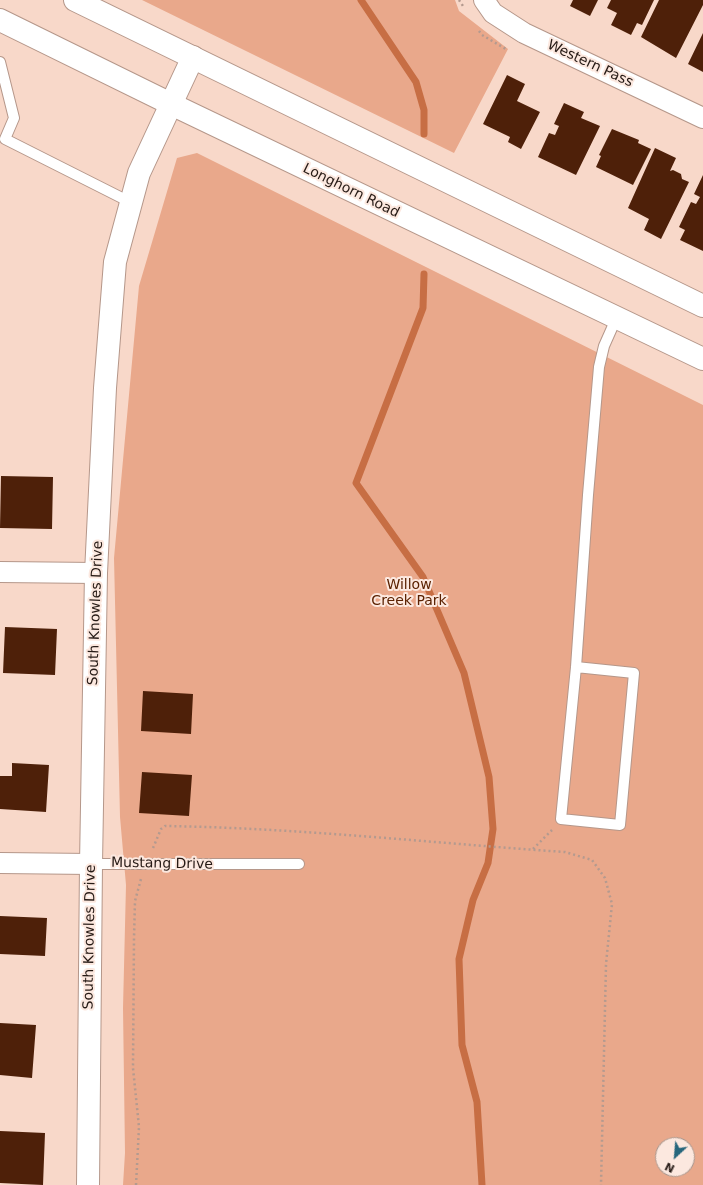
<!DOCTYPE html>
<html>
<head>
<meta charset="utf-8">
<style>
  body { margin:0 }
  #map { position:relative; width:703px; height:1185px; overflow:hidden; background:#f8d8c9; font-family:"DejaVu Sans",sans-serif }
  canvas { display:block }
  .north { position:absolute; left:655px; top:1137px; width:40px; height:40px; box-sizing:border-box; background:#fce8df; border:1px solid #a6968e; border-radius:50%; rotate:206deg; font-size:11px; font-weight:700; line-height:16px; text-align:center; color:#261a15 }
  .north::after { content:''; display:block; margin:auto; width:14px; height:18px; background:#27667c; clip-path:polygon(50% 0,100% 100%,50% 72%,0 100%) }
</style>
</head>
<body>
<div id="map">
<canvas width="703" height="1185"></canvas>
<div class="north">N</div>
</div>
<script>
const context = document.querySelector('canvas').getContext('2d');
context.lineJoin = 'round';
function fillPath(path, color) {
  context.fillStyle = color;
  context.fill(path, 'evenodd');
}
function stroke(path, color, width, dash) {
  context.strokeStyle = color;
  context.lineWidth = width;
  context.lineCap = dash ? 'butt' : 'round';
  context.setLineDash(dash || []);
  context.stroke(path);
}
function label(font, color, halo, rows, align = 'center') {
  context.font = font + ' "DejaVu Sans",sans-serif';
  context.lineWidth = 4;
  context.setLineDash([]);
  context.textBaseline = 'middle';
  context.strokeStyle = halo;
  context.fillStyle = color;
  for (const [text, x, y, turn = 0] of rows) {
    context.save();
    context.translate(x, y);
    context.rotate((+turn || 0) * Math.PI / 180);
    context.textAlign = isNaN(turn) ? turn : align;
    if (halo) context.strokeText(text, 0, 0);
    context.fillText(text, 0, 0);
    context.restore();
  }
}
fillPath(new Path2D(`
  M142,0H455L459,11L508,49L454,153Z
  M197,153L703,405V1185H123L125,1153L123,1008L126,885L120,817L114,558L139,286L177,158ZM663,1145H687V1169H663Z`), '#e9a88b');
stroke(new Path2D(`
  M361,0L416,82L424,110V134
  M424,274L423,308L356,483L423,577L464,673L489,777L493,829L488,863L473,900L459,959L462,1045L477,1102L482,1185`), '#c76e44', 7);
fillPath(new Path2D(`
  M573,0H598L590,16L570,6Z
  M611,0H654L642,25L637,23L631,35L611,25L617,13L607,8Z
  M659,0H703V5L676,58L641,37Z
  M703,33V72L688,64Z
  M507,75L525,84L517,101L540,112L521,149L508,142L510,137L483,124Z
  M564,103L584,112L581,118L600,126L576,175L538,157L549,133L555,135L559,126L554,124Z
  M612,129L639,140L638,143L651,149L633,185L596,167L601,156L599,155Z
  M655,148L676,158L670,171L673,170L681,174L682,179L689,182L661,239L644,230L649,219L628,208Z
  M703,175V251L680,240L685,230L679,227L691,202L696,204L700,197L694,194Z
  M1,476L53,477L52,529L0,528Z
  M5,627L57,629L55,675L3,673Z
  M143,691L193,694L191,734L141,731Z
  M12,763L49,765L46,812L0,809V776H12Z
  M142,772L192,775L189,816L139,813Z
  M0,916L47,918L45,956L0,954Z
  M0,1023L36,1025L32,1078L0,1075Z
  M0,1131L45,1133L43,1185L0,1183Z`), '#4e2009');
const service = new Path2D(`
  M0,62L14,118L5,139L130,202
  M576,667L634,673L620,825L561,819L576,667L588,495L599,367L604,346L616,319
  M91,864H299`);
const minor = new Path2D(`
  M484,0L493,13L524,33L703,118
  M0,572L96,573
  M0,863L91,864`);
const tertiary = new Path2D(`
  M88,1185L91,864L96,573L105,388L115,262L139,173L193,57`);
const secondary = new Path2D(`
  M75,0L703,306
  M0,20L171,104L703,359`);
stroke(service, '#b5978a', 12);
stroke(minor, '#b5978a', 22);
stroke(tertiary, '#b5978a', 24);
stroke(secondary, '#b5978a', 24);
stroke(new Path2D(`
  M459,0L463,6
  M479,31L482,35L506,49
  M153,848L161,829L165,826C299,828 431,843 565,852L592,860L605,878L612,904L606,964L601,1185
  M533,849L552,830
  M136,1185L139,1127L133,1068L134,938L135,901L141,879`), '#b49a8f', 2.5, [2, 3]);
stroke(service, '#fff', 10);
stroke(minor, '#fff', 20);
stroke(tertiary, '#fff', 22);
stroke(secondary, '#fff', 22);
label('14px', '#261a15', '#fce8df', [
  ["Western Pass",590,64,25],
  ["Longhorn Road",351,191,26],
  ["South Knowles Drive",96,613,-88],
  ["Mustang Drive",162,864,1],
  ["South Knowles Drive",90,937,-89]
]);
label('14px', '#5b2101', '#fce8df', [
  ["Willow",409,585],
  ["Creek Park",409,601]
]);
</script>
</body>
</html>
